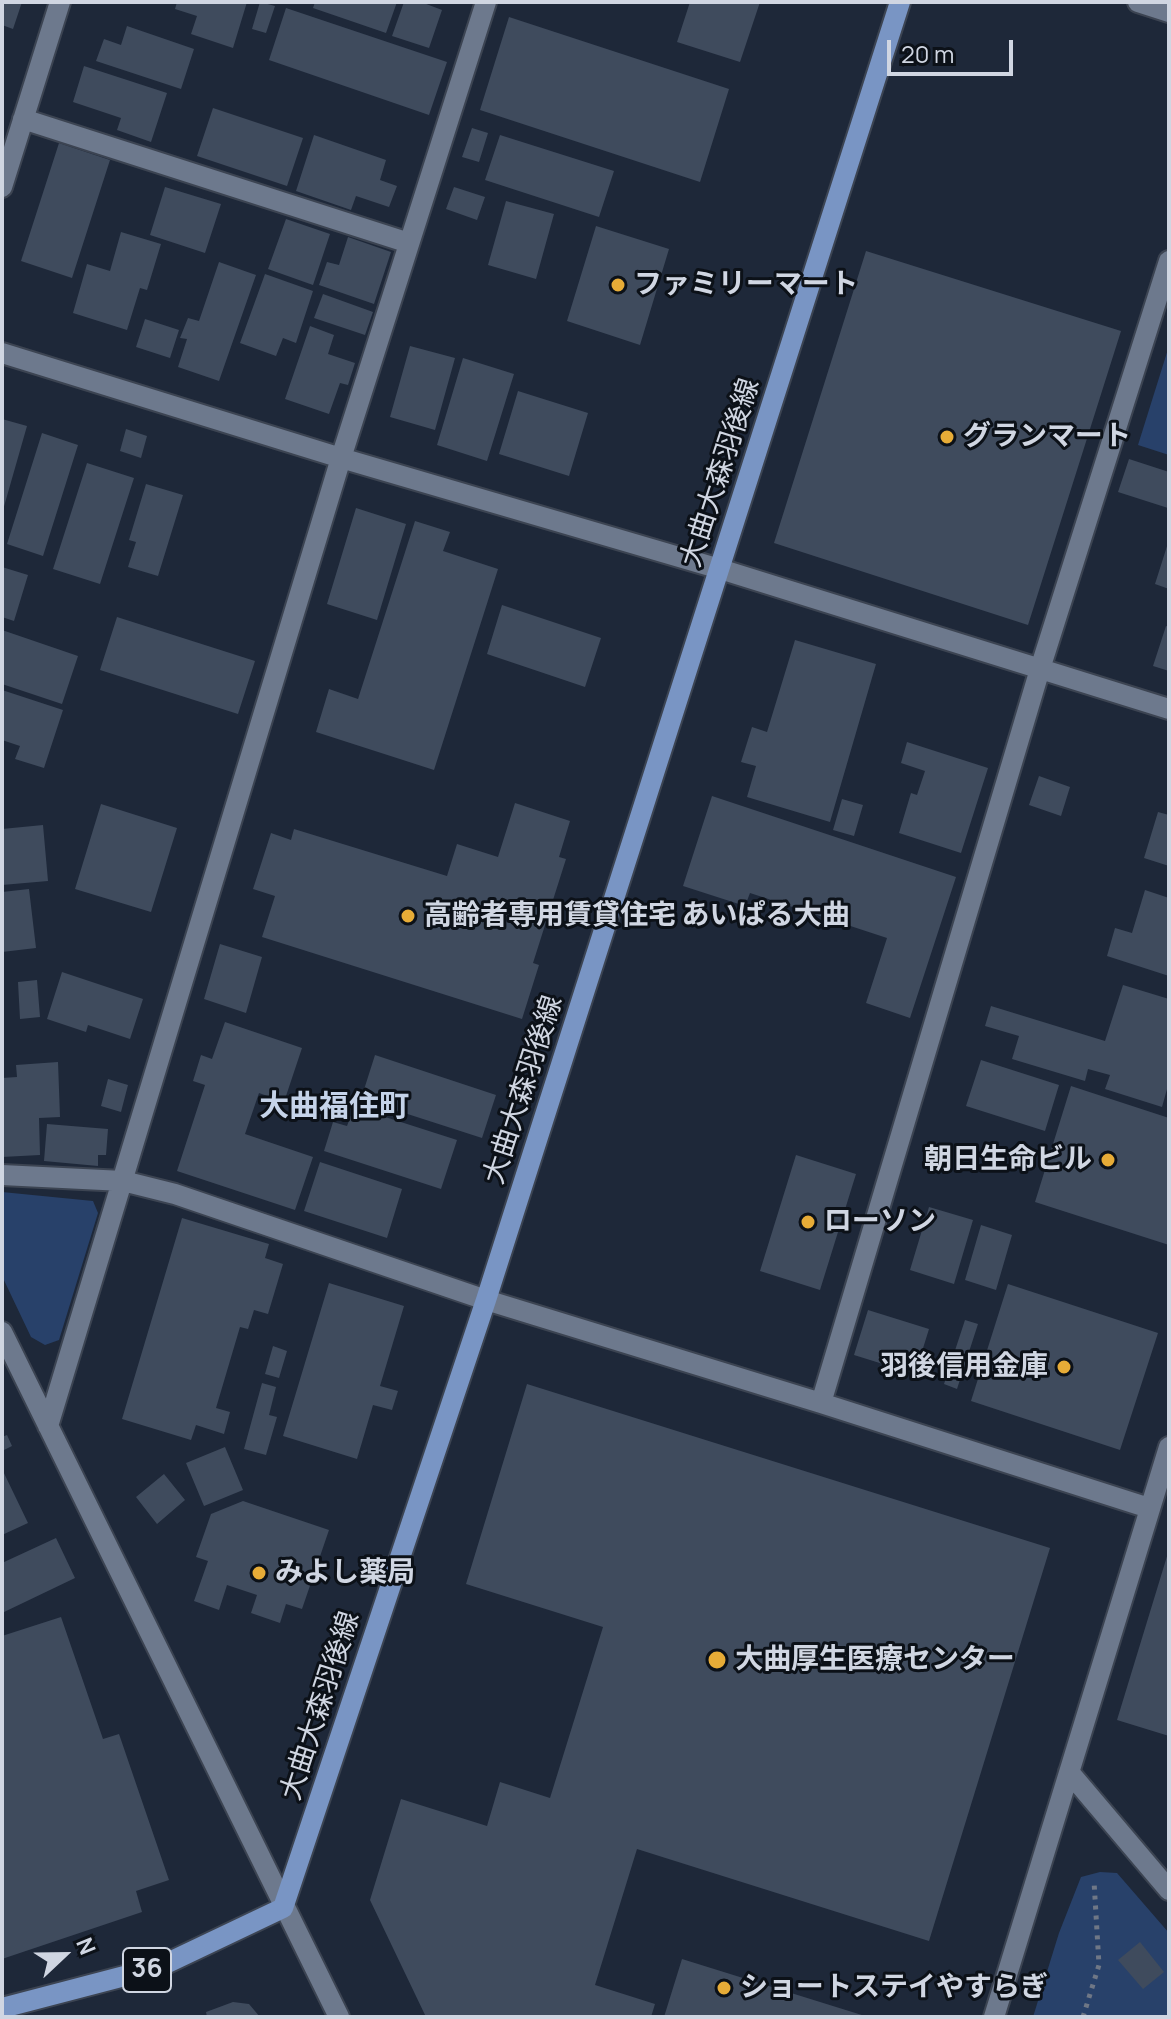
<!DOCTYPE html>
<html>
<head>
<meta charset="utf-8">
<style>
  body { margin:0 }
  #map { position:relative; width:1171px; height:2019px; overflow:hidden; background:#1e2839; font-family:Manrope,sans-serif }
  canvas { display:block }
  .frame { position:absolute; inset:0; border:4px solid #d0d6e2; pointer-events:none }
  .north { position:absolute; left:24px; top:1915px; width:80px; height:80px; -webkit-text-stroke:6px #0c1118; paint-order:stroke; rotate:68deg; font-size:22px; font-weight:700; line-height:32px; text-align:center; color:#d0d6e2 }
  .north::after { content:''; display:block; margin:auto; width:28px; height:36px; background:#d0d6e2; clip-path:polygon(50% 0,100% 100%,50% 72%,0 100%) }
  .scale { position:absolute; left:887px; top:40px; width:126px; height:36px; box-sizing:border-box; border:4px solid #d0d6e2; border-top:0; padding-left:10px; font-size:24px; line-height:28px; white-space:nowrap; color:#d0d6e2; -webkit-text-stroke:6px #0c1118; paint-order:stroke }
</style>
</head>
<body>
<div id="map">
<canvas width="1171" height="2019"></canvas>
<div class="frame"></div>
<div class="north">N</div>
<div class="scale">20 m</div>
</div>
<script>
const context = document.querySelector('canvas').getContext('2d');
context.lineJoin = 'round';
function fillPath(path, color) {
  context.fillStyle = color;
  context.fill(path, 'evenodd');
}
function stroke(path, color, width, dash) {
  context.strokeStyle = color;
  context.lineWidth = width;
  context.lineCap = dash ? 'butt' : 'round';
  context.setLineDash(dash || []);
  context.stroke(path);
}
function label(font, color, halo, rows, align = 'center') {
  context.font = font + ' Manrope,"Noto Sans JP",sans-serif';
  context.lineWidth = 6;
  context.setLineDash([]);
  context.textBaseline = 'middle';
  context.strokeStyle = halo;
  context.fillStyle = color;
  for (const [text, x, y, turn = 0] of rows) {
    context.save();
    context.translate(x, y);
    context.rotate((+turn || 0) * Math.PI / 180);
    context.textAlign = isNaN(turn) ? turn : align;
    if (halo) context.strokeText(text, 0, 0);
    context.fillText(text, 0, 0);
    context.restore();
  }
}
fillPath(new Path2D(`
  M1169,346V455L1138,445Z
  M2,1192L93,1201L98,1213L59,1340L45,1345L31,1337L2,1276Z
  M1100,1872L1117,1873L1169,1933V2017H1033L1059,1933L1081,1877Z`), '#28416a');
fillPath(new Path2D(`
  M2,2H22L13,29L2,25Z
  M177,2H247L233,48L191,34L197,16L175,9Z
  M260,2L275,6L266,33L252,29Z
  M315,2H397L386,33L313,8Z
  M404,2H421L442,10L429,48L392,36Z
  M690,2H760L740,62L677,42Z
  M286,8L447,62L429,115L269,60Z
  M509,17L729,89L700,182L480,110Z
  M127,26L194,49L181,89L96,61L104,39L121,45Z
  M84,66L167,93L151,142L117,130L121,118L73,102Z
  M213,108L303,138L287,186L197,156Z
  M472,128L488,133L479,162L462,157Z
  M314,135L386,160L380,180L397,186L389,207L356,196L351,210L296,191Z
  M500,135L614,171L599,217L485,180Z
  M59,143L110,160L72,278L21,261Z
  M165,187L221,204L205,253L150,235Z
  M454,187L485,197L477,220L446,209Z
  M506,201L554,214L536,279L488,265Z
  M286,219L330,234L313,285L268,269Z
  M596,226L669,249L640,345L567,321Z
  M121,232L161,244L147,290L140,288L127,330L73,313L87,264L110,271Z
  M348,237L391,252L374,304L319,285L327,262L339,265Z
  M866,251L1121,331L1028,625L774,543Z
  M219,262L256,275L219,381L178,367L187,339L180,338L188,318L199,321Z
  M265,274L313,291L296,343L283,338L276,356L240,343Z
  M323,294L373,312L365,335L314,318Z
  M145,319L179,330L170,358L136,347Z
  M310,326L334,335L328,354L355,363L348,385L340,383L329,414L285,399Z
  M410,346L455,358L435,430L390,417Z
  M463,358L514,374L487,461L437,445Z
  M518,391L588,413L569,476L499,454Z
  M2,419L27,426L3,510H2Z
  M126,429L147,436L141,458L120,451Z
  M42,433L78,445L43,556L7,544Z
  M1129,459L1169,472L1168,508L1118,492Z
  M87,463L134,478L100,584L53,569Z
  M146,484L183,495L158,576L128,567L136,542L129,540Z
  M356,508L406,524L377,620L327,604Z
  M415,521L450,532L443,551L498,569L434,770L316,732L329,689L358,699Z
  M1168,543H1169V589L1155,584Z
  M2,567L28,575L14,621L2,617Z
  M502,605L601,638L585,687L487,654Z
  M117,617L255,661L238,714L100,670Z
  M1166,626L1169,627V671L1153,666Z
  M2,630L78,656L62,704L2,684Z
  M795,640L876,664L830,822L747,797L756,766L741,762L752,727L767,732Z
  M2,690L63,710L44,768L15,759L20,746L2,740Z
  M907,742L988,768L961,853L899,833L911,793L917,795L925,771L901,763Z
  M1039,776L1070,787L1061,816L1029,805Z
  M712,796L956,877L910,1018L866,1003L887,938L750,893L745,906L683,886Z
  M842,799L863,805L854,836L833,830Z
  M515,803L570,821L559,857L566,859L533,963L539,965L522,1019L262,937L275,896L253,889L271,833L291,840L294,829L447,876L457,844L498,857Z
  M101,804L177,828L151,912L75,889Z
  M1158,812L1169,815V866L1144,858Z
  M43,825L48,881L2,885V829Z
  M29,889L36,948L2,952V892Z
  M1145,890L1169,898V976L1107,956L1115,928L1132,933Z
  M220,944L262,957L246,1013L204,999Z
  M62,972L143,999L130,1039L88,1025L86,1032L47,1019Z
  M37,980L40,1017L20,1019L18,982Z
  M1123,985L1169,999V1082L1162,1107L1105,1089L1110,1075L1088,1069L1085,1081L1012,1059L1019,1036L985,1026L991,1006L1105,1041Z
  M225,1022L302,1048L284,1102L259,1093L245,1134L313,1157L295,1210L177,1171L205,1085L193,1081L201,1055L212,1059Z
  M375,1055L496,1095L482,1138L361,1099Z
  M981,1060L1059,1085L1045,1131L966,1106Z
  M58,1062L60,1117L39,1118L40,1155L2,1157V1078L17,1077L16,1065Z
  M108,1079L128,1085L121,1112L101,1106Z
  M1071,1086L1169,1118V1245L1035,1202Z
  M354,1107L457,1140L441,1189L324,1151L333,1122L347,1126Z
  M47,1124L108,1129L106,1155H98V1166L44,1161Z
  M796,1155L856,1174L820,1290L760,1271Z
  M320,1162L402,1189L387,1238L304,1211Z
  M929,1207L973,1220L954,1284L910,1270Z
  M182,1218L269,1244L265,1258L283,1264L268,1314L254,1310L248,1329L240,1327L216,1408L230,1412L224,1434L196,1425L191,1440L122,1419Z
  M981,1225L1012,1235L996,1290L965,1280Z
  M329,1283L404,1306L380,1386L398,1391L392,1410L373,1405L357,1459L283,1436Z
  M1008,1284L1158,1333L1120,1450L971,1401Z
  M868,1310L929,1329L915,1374L854,1355Z
  M965,1320L978,1324L957,1389L944,1384Z
  M273,1346L287,1351L279,1378L265,1374Z
  M262,1383L276,1387L269,1415L277,1417L266,1455L244,1449Z
  M527,1384L1050,1548L929,1941L637,1849L595,1985L655,2004L651,2017H426L370,1900L401,1799L487,1826L500,1782L550,1798L603,1627L466,1584Z
  M7,1435L12,1446L2,1451V1437Z
  M225,1447L243,1490L204,1506L186,1463Z
  M2,1469L28,1523L2,1535Z
  M164,1474L185,1500L157,1524L136,1497Z
  M243,1501L329,1530L302,1609L286,1604L280,1623L251,1613L257,1595L227,1585L219,1610L194,1601L208,1561L196,1557L211,1514Z
  M56,1538L75,1578L2,1613V1563Z
  M1168,1553H1169V1736L1117,1720Z
  M61,1617L103,1739L119,1734L169,1880L136,1891L142,1912L2,1959V1636Z
  M1140,1942L1164,1972L1143,1989L1118,1960Z
  M682,1959L865,2016V2017H664Z
  M233,2002L249,2004L260,2017H207L206,2012Z`), '#3f4b5d');
const minor = new Path2D(`
  M1138,2L1169,12
  M23,119L409,243
  M2,187L60,2
  M2,353L341,458L720,569L1169,709
  M2,1175L123,1181L175,1194L486,1300L821,1403L1149,1508
  M2,1332L339,2017
  M821,1403L1040,669L1169,261
  M48,1426L341,458L486,2
  M1069,1772L1169,1890
  M994,2017L1169,1447`);
const major = new Path2D(`
  M2,2008L159,1967L283,1908L486,1300L900,2`);
stroke(minor, '#3c4452', 24);
stroke(major, '#3c4452', 24);
stroke(new Path2D(`
  M1083,2017L1099,1965L1094,1881`), '#6f7786', 5, [4, 6]);
stroke(minor, '#6d798d', 20);
stroke(major, '#7995c4', 20);
for (const [x, y, r, color] of [
  [618,285,8,"#e7ac37"],
  [947,437,8,"#e7ac37"],
  [408,916,8,"#e7ac37"],
  [1108,1160,8,"#e7ac37"],
  [808,1222,8,"#e7ac37"],
  [1064,1367,8,"#e7ac37"],
  [259,1573,8,"#e7ac37"],
  [717,1660,10,"#e7ac37"],
  [724,1988,8,"#e7ac37"]
]) {
  const dot = new Path2D();
  dot.arc(x, y, r, 0, 2 * Math.PI);
  context.fillStyle = color;
  context.fill(dot);
  stroke(dot, '#0c1118', 3);
}
for (const [x, y, w] of [
  [147,1970,48]
]) {
  const box = new Path2D();
  box.roundRect(x - w / 2, y - 22, w, 44, 6);
  context.fillStyle = '#0c1118';
  context.fill(box);
  stroke(box, '#d0d6e2', 2);
}
label('bold 26px', '#d0d6e2', null, [
  ["36",147,1970]
]);
label('bold 28px', '#d0d6e2', '#0c1118', [
  ["ファミリーマート",634,285],
  ["グランマート",963,437],
  ["高齢者専用賃貸住宅 あいぱる大曲",424,916],
  ["朝日生命ビル",1092,1160,"right"],
  ["ローソン",824,1222],
  ["羽後信用金庫",1048,1367,"right"],
  ["みよし薬局",275,1573],
  ["大曲厚生医療センター",735,1660],
  ["ショートステイやすらぎ",740,1988]
], 'left');
label('28px', '#d0d6e2', '#0c1118', [
  ["大曲大森羽後線",721,473,-72],
  ["大曲大森羽後線",524,1090,-72],
  ["大曲大森羽後線",321,1706,-72]
]);
label('bold 30px', '#c5d3e9', '#0c1118', [
  ["大曲福住町",334,1108]
]);
</script>
</body>
</html>
